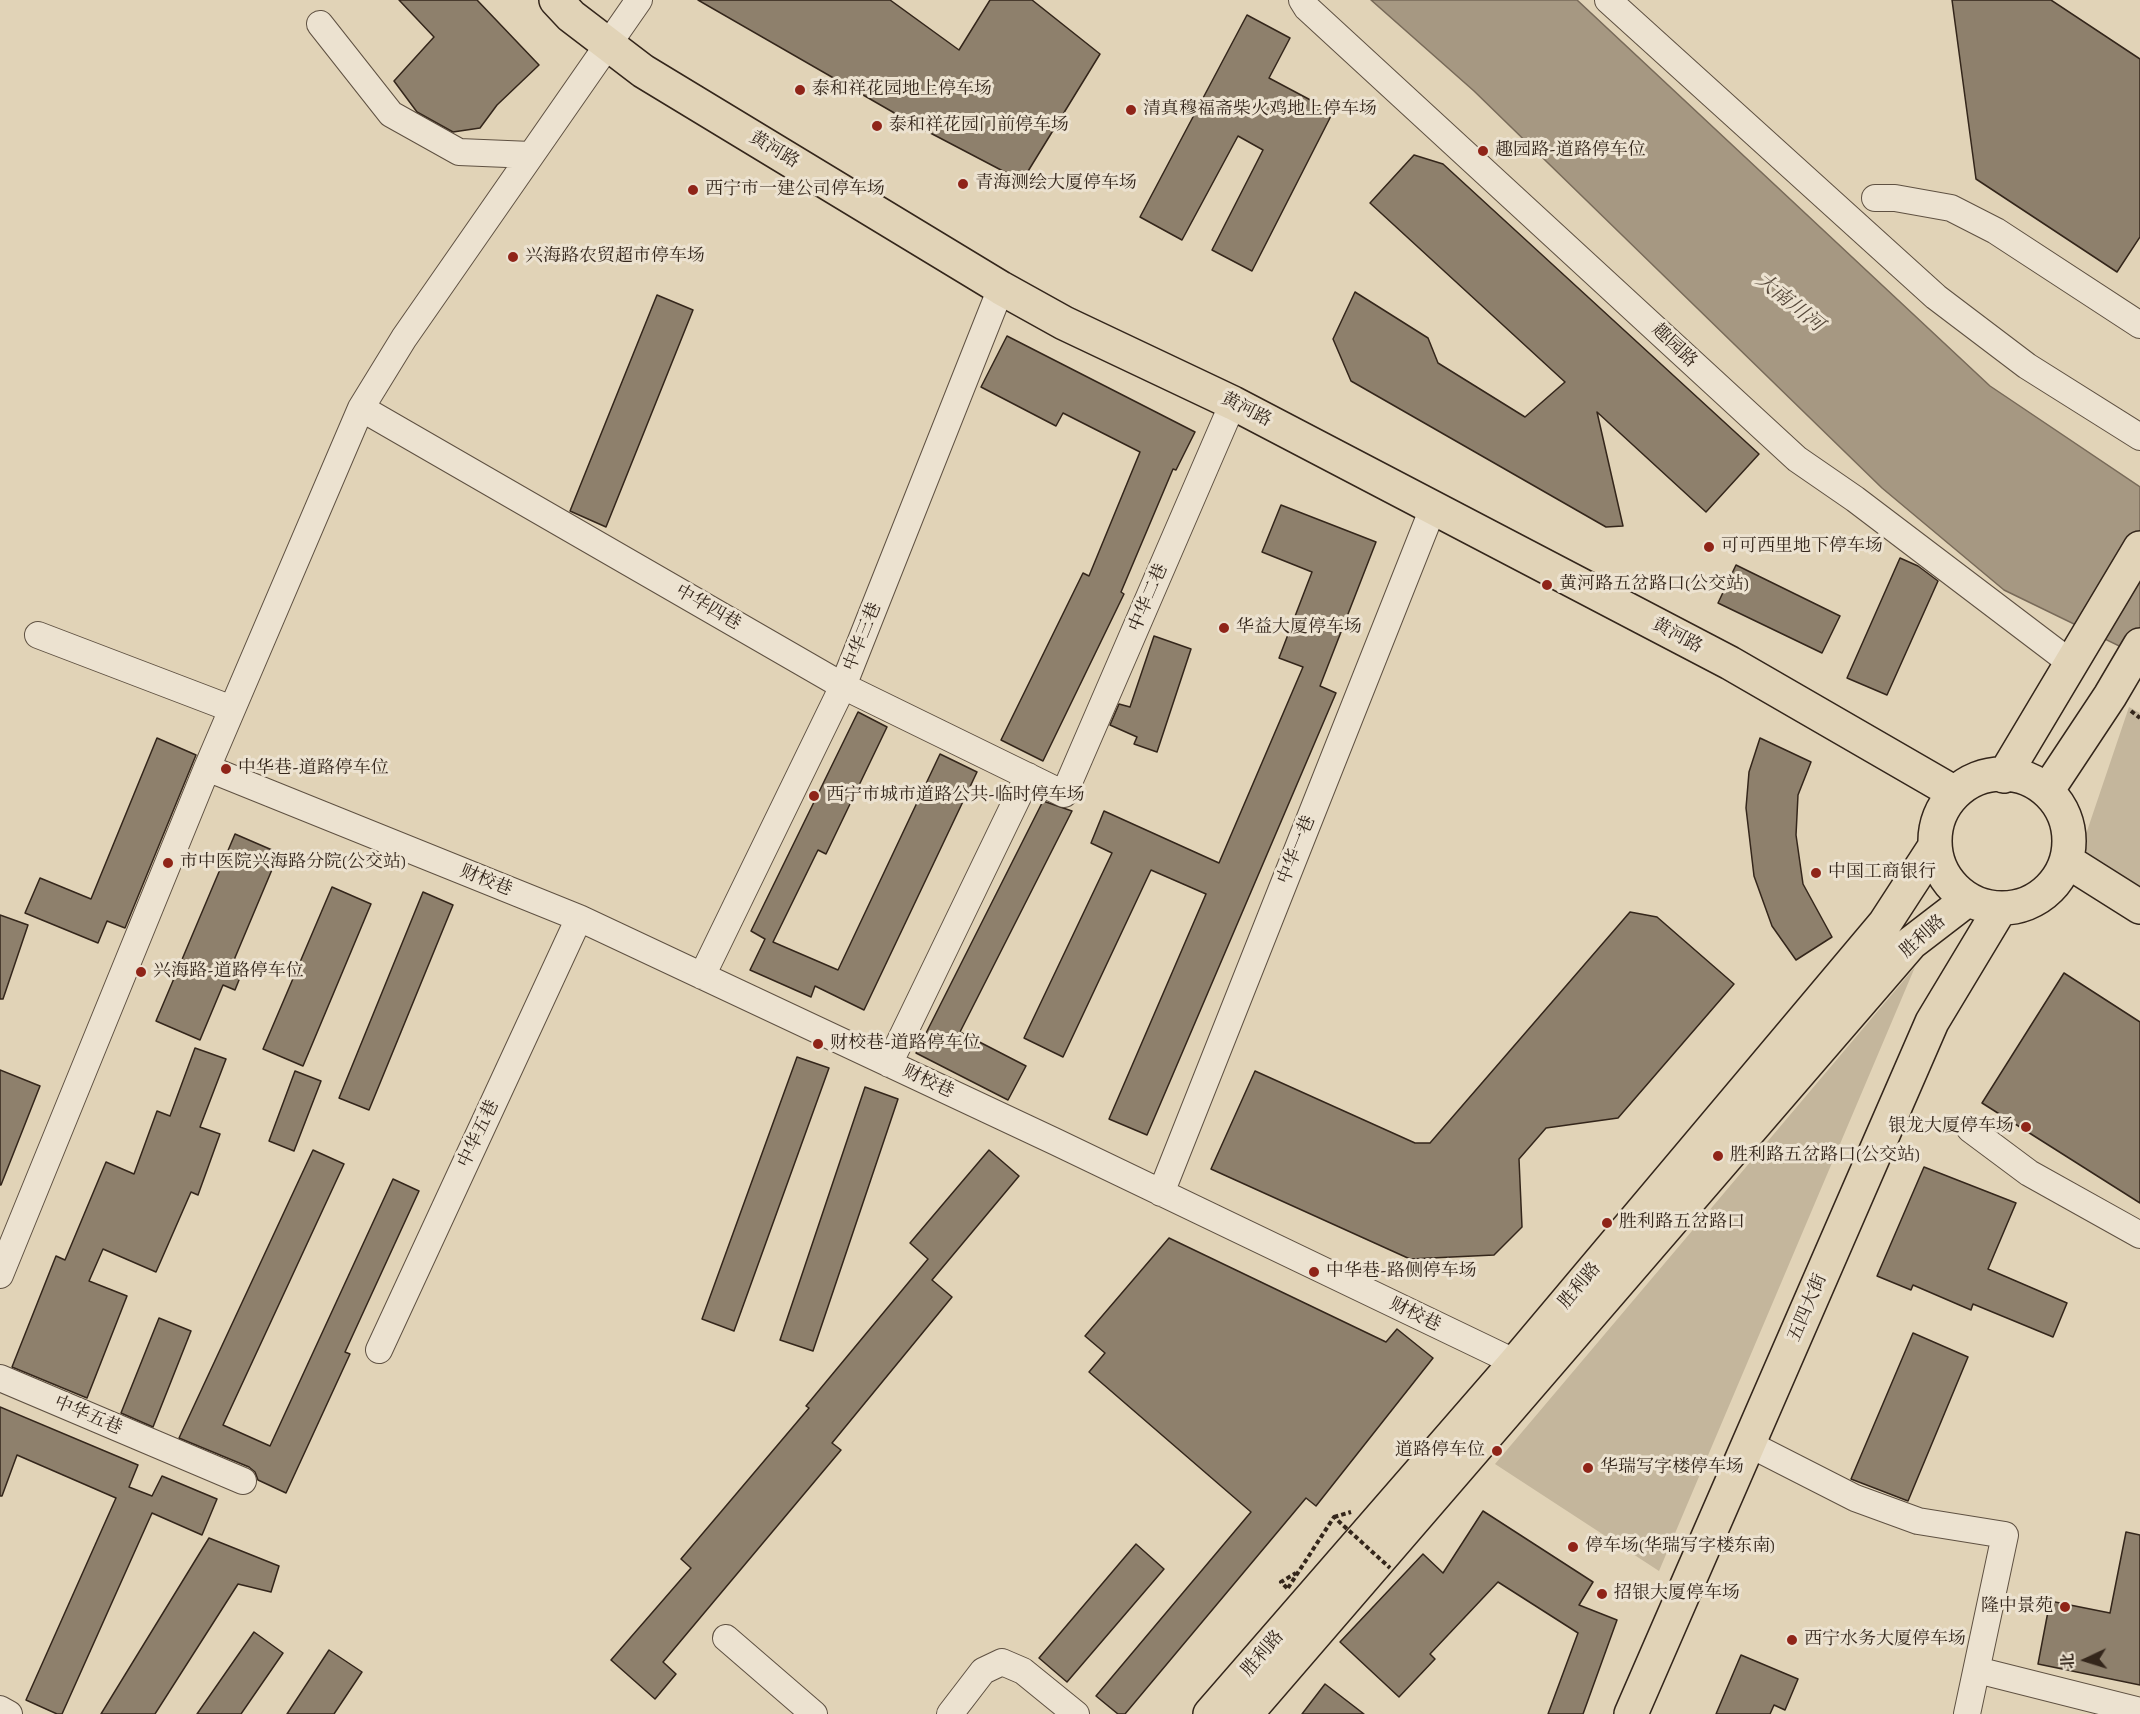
<!DOCTYPE html>
<html>
<head>
<meta charset="utf-8">
<style>
  body { margin:0 }
  #map { position:relative; width:2140px; height:1714px; overflow:hidden; background:#e1d3b7; font-family:Alegreya,"Noto Serif SC",serif }
  canvas { display:block }
  .north { position:absolute; left:2056px; top:1630px; width:60px; height:60px; -webkit-text-stroke:4px #ece2d0; paint-order:stroke; rotate:266deg; font-size:16px; font-weight:700; line-height:24px; text-align:center; color:#34261b }
  .north::after { content:''; display:block; margin:auto; width:21px; height:27px; background:#34261b; clip-path:polygon(50% 0,100% 100%,50% 72%,0 100%) }
</style>
</head>
<body>
<div id="map">
<canvas width="2140" height="1714"></canvas>
<div class="north">北</div>
</div>
<script>
const context = document.querySelector('canvas').getContext('2d');
context.lineJoin = 'round';
function fillPath(path, color) {
  context.fillStyle = color;
  context.fill(path, 'evenodd');
}
function stroke(path, color, width, dash) {
  context.strokeStyle = color;
  context.lineWidth = width;
  context.lineCap = dash ? 'butt' : 'round';
  context.setLineDash(dash || []);
  context.stroke(path);
}
function label(font, color, halo, rows, align = 'center') {
  context.font = font + ' Alegreya,"Noto Serif SC",serif';
  context.lineWidth = 6;
  context.setLineDash([]);
  context.textBaseline = 'middle';
  context.strokeStyle = halo;
  context.fillStyle = color;
  for (const [text, x, y, turn = 0] of rows) {
    context.save();
    context.translate(x, y);
    context.rotate((+turn || 0) * Math.PI / 180);
    context.textAlign = isNaN(turn) ? turn : align;
    if (halo) context.strokeText(text, 0, 0);
    context.fillText(text, 0, 0);
    context.restore();
  }
}
fillPath(new Path2D(`
  M2129,707L2140,713V895L2085,863V837Z
  M1915,967L1659,1571L1495,1464Z`), '#c4b69c');
const water = new Path2D(`
  M1371,0H1577L1990,386L2140,487V656L2004,590L1882,488L1474,91Z`);
fillPath(water, '#a69882');
stroke(water, '#786a59', 1.5);
const building = new Path2D(`
  M399,0H477L539,65L497,105L480,128L453,132L417,112L394,81L434,37Z
  M698,0H890L959,50L990,0H1032L1100,54L1022,181L917,126Z
  M1952,0H2051L2140,59V237L2117,272L1976,179Z
  M1247,15L1290,38L1269,78L1333,112L1252,271L1212,250L1263,150L1238,136L1182,240L1140,217Z
  M1414,155L1443,164L1759,454L1706,512L1597,412L1623,526L1606,527L1351,381L1333,339L1355,292L1428,338L1438,363L1525,417L1565,382L1370,203Z
  M657,295L693,310L606,527L570,511Z
  M1007,336L1195,432L1176,470L1173,469L1121,592L1124,594L1043,761L1001,740L1083,573L1089,576L1140,452L1063,413L1056,426L981,387Z
  M1281,505L1376,542L1320,686L1336,693L1147,1135L1109,1119L1206,894L1151,870L1063,1057L1024,1038L1112,853L1091,843L1104,811L1219,863L1303,667L1279,658L1312,572L1262,552Z
  M1900,558L1918,566L1938,581L1887,695L1847,678Z
  M1736,565L1840,616L1822,653L1718,603Z
  M1154,636L1191,649L1157,752L1134,744L1137,737L1110,725L1119,704L1130,707Z
  M858,712L887,727L826,854L818,850L773,942L838,970L940,754L977,772L864,1010L815,986L811,997L750,970L765,939L751,931Z
  M157,738L196,755L125,928L107,921L98,943L25,913L40,878L91,899Z
  M1760,738L1811,762L1798,795L1796,835L1803,884L1832,937L1796,960L1772,926L1754,876L1746,808L1749,772Z
  M1043,801L1072,811L960,1032L1026,1066L1008,1100L916,1053Z
  M235,834L279,853L234,960L245,965L235,990L223,985L200,1040L156,1021Z
  M332,887L371,904L303,1066L263,1049Z
  M423,892L453,905L369,1110L339,1098Z
  M1630,912L1657,917L1734,984L1618,1118L1546,1128L1519,1159L1522,1227L1494,1255L1410,1259L1211,1169L1255,1071L1415,1143H1430Z
  M0,915L28,925L3,999H0Z
  M2064,973L2140,1022V1203L1982,1103Z
  M195,1048L226,1059L200,1127L220,1134L198,1195L191,1192L156,1272L103,1249L89,1281L127,1296L87,1398L12,1367L56,1256L65,1260L106,1162L134,1174L157,1111L170,1116Z
  M797,1057L829,1068L734,1331L702,1319Z
  M0,1070L40,1086L1,1185H0Z
  M295,1071L321,1081L294,1151L269,1141Z
  M865,1087L898,1099L813,1351L780,1340Z
  M313,1150L344,1164L223,1425L270,1446L393,1179L419,1191L345,1352L350,1354L286,1493L258,1480L255,1472L249,1467L179,1438Z
  M989,1150L1019,1176L932,1280L952,1297L832,1443L841,1450L663,1662L676,1674L655,1699L611,1660L691,1568L681,1559L809,1408L806,1406L928,1259L910,1243Z
  M1924,1167L2016,1203L1988,1269L2067,1303L2053,1337L1973,1304L1971,1310L1913,1285L1911,1290L1877,1276Z
  M1169,1238L1386,1342L1397,1329L1433,1358L1316,1506L1306,1498L1125,1714H1118L1096,1696L1251,1512L1089,1372L1105,1353L1085,1336Z
  M159,1318L191,1331L153,1427L121,1413Z
  M1913,1333L1968,1357L1908,1501L1851,1479Z
  M0,1407L138,1465L129,1487L152,1496L162,1476L217,1499L202,1535L152,1513L62,1714H57L26,1700L116,1498L17,1455L2,1496H0Z
  M1483,1511L1593,1582L1579,1605L1617,1620L1583,1714H1548L1578,1633L1498,1582L1430,1654L1435,1659L1399,1697L1340,1642L1423,1554L1443,1573Z
  M2126,1532L2140,1535V1685L2038,1664L2050,1601L2110,1613Z
  M209,1538L279,1566L271,1592L238,1584L155,1714H101Z
  M1136,1544L1164,1569L1067,1682L1039,1658Z
  M254,1632L283,1653L241,1714H197Z
  M329,1650L362,1672L334,1714H287Z
  M1741,1655L1798,1679L1785,1710L1774,1705L1770,1714H1716Z
  M1325,1684L1364,1714H1302Z`);
fillPath(building, '#8e806c');
stroke(building, '#34261b', 1.5);
const minor = new Path2D(`
  M1302,0L1307,8L1797,459L1855,499L2071,663
  M1608,0L1936,297L2027,366L2140,437
  M320,24L391,114L459,152L531,155
  M1875,198H1895L1951,208L1996,231L2140,325
  M361,408L843,686L1064,794L1233,403
  M38,635L232,709
  M207,768L579,918L1056,1142L1531,1370
  M702,976L843,686L1001,288
  M889,1064L1028,776
  M1970,1129L2029,1173L2140,1235
  M1161,1193L1433,508
  M0,1275L207,768L361,408L404,338L639,0
  M379,1350L579,918
  M0,1378L243,1481
  M1749,1444L1855,1498L1918,1521L2005,1535L1967,1714
  M726,1638L814,1714
  M1977,1670L2140,1711
  M0,1709L9,1714
  M950,1714L983,1671L1002,1662L1023,1671L1076,1714`);
const major = new Path2D(`
  M556,0L571,16L643,71L1001,288L1064,323L1233,403L1730,663L1955,793
  M1935 841a67 67 0 1 1 134 0a67 67 0 1 1-134 0Z
  M2004,776L2140,548
  M2047,791L2110,696L2140,645
  M2067,861L2140,907
  M1210,1714L1515,1363L1885,923L1935,846
  M1246,1714L1911,943L1967,900
  M1631,1714L1932,1022L2000,909`);
stroke(minor, '#5f5142', 28);
stroke(major, '#34261b', 36);
stroke(new Path2D(`
  M2131,711L2140,718
  M1334,1517L1351,1512
  M1287,1588L1281,1582L1296,1573`), '#34261b', 4, [4.5, 3]);
stroke(minor, '#ece2d0', 26);
stroke(major, '#e1d3b7', 33);
stroke(new Path2D(`
  M1288,1588L1334,1517L1390,1568`), '#34261b', 4, [4.5, 3]);
for (const [x, y, r, color] of [
  [800,90,6,"#8f2418"],
  [1131,110,6,"#8f2418"],
  [877,126,6,"#8f2418"],
  [1483,151,6,"#8f2418"],
  [963,184,6,"#8f2418"],
  [693,190,6,"#8f2418"],
  [513,257,6,"#8f2418"],
  [1709,547,6,"#8f2418"],
  [1547,585,6,"#8f2418"],
  [1224,628,6,"#8f2418"],
  [226,769,6,"#8f2418"],
  [814,796,6,"#8f2418"],
  [168,863,6,"#8f2418"],
  [1816,873,6,"#8f2418"],
  [141,972,6,"#8f2418"],
  [818,1044,6,"#8f2418"],
  [2026,1127,6,"#8f2418"],
  [1718,1156,6,"#8f2418"],
  [1607,1223,6,"#8f2418"],
  [1314,1272,6,"#8f2418"],
  [1497,1451,6,"#8f2418"],
  [1588,1468,6,"#8f2418"],
  [1573,1547,6,"#8f2418"],
  [1602,1594,6,"#8f2418"],
  [2065,1607,6,"#8f2418"],
  [1792,1640,6,"#8f2418"]
]) {
  const dot = new Path2D();
  dot.arc(x, y, r, 0, 2 * Math.PI);
  context.fillStyle = color;
  context.fill(dot);
  stroke(dot, '#ece2d0', 2);
}
label('18px', '#34261b', '#ece2d0', [
  ["泰和祥花园地上停车场",812,90],
  ["清真穆福斋柴火鸡地上停车场",1143,110],
  ["泰和祥花园门前停车场",889,126],
  ["趣园路-道路停车位",1495,151],
  ["青海测绘大厦停车场",975,184],
  ["西宁市一建公司停车场",705,190],
  ["兴海路农贸超市停车场",525,257],
  ["可可西里地下停车场",1721,547],
  ["黄河路五岔路口(公交站)",1559,585],
  ["华益大厦停车场",1236,628],
  ["中华巷-道路停车位",238,769],
  ["西宁市城市道路公共-临时停车场",826,796],
  ["市中医院兴海路分院(公交站)",180,863],
  ["中国工商银行",1828,873],
  ["兴海路-道路停车位",153,972],
  ["财校巷-道路停车位",830,1044],
  ["银龙大厦停车场",2014,1127,"right"],
  ["胜利路五岔路口(公交站)",1730,1156],
  ["胜利路五岔路口",1619,1223],
  ["中华巷-路侧停车场",1326,1272],
  ["道路停车位",1485,1451,"right"],
  ["华瑞写字楼停车场",1600,1468],
  ["停车场(华瑞写字楼东南)",1585,1547],
  ["招银大厦停车场",1614,1594],
  ["隆中景苑",2053,1607,"right"],
  ["西宁水务大厦停车场",1804,1640]
], 'left');
label('18px', '#34261b', '#ece2d0', [
  ["黄河路",774,150,31],
  ["趣园路",1674,346,43],
  ["黄河路",1246,410,27],
  ["中华二巷",1149,598,-67],
  ["中华四巷",708,608,30],
  ["黄河路",1677,636,28],
  ["中华三巷",863,637,-68],
  ["中华一巷",1297,850,-68],
  ["财校巷",486,881,22],
  ["胜利路",1923,937,-42],
  ["财校巷",928,1082,25],
  ["中华五巷",479,1134,-65],
  ["胜利路",1580,1286,-50],
  ["五四大街",1808,1308,-67],
  ["财校巷",1415,1315,26],
  ["中华五巷",88,1416,23],
  ["胜利路",1263,1654,-49]
]);
label('italic 20px', '#56483a', '#ece2d0', [
  ["大南川河",1789,303,39]
]);
</script>
</body>
</html>
